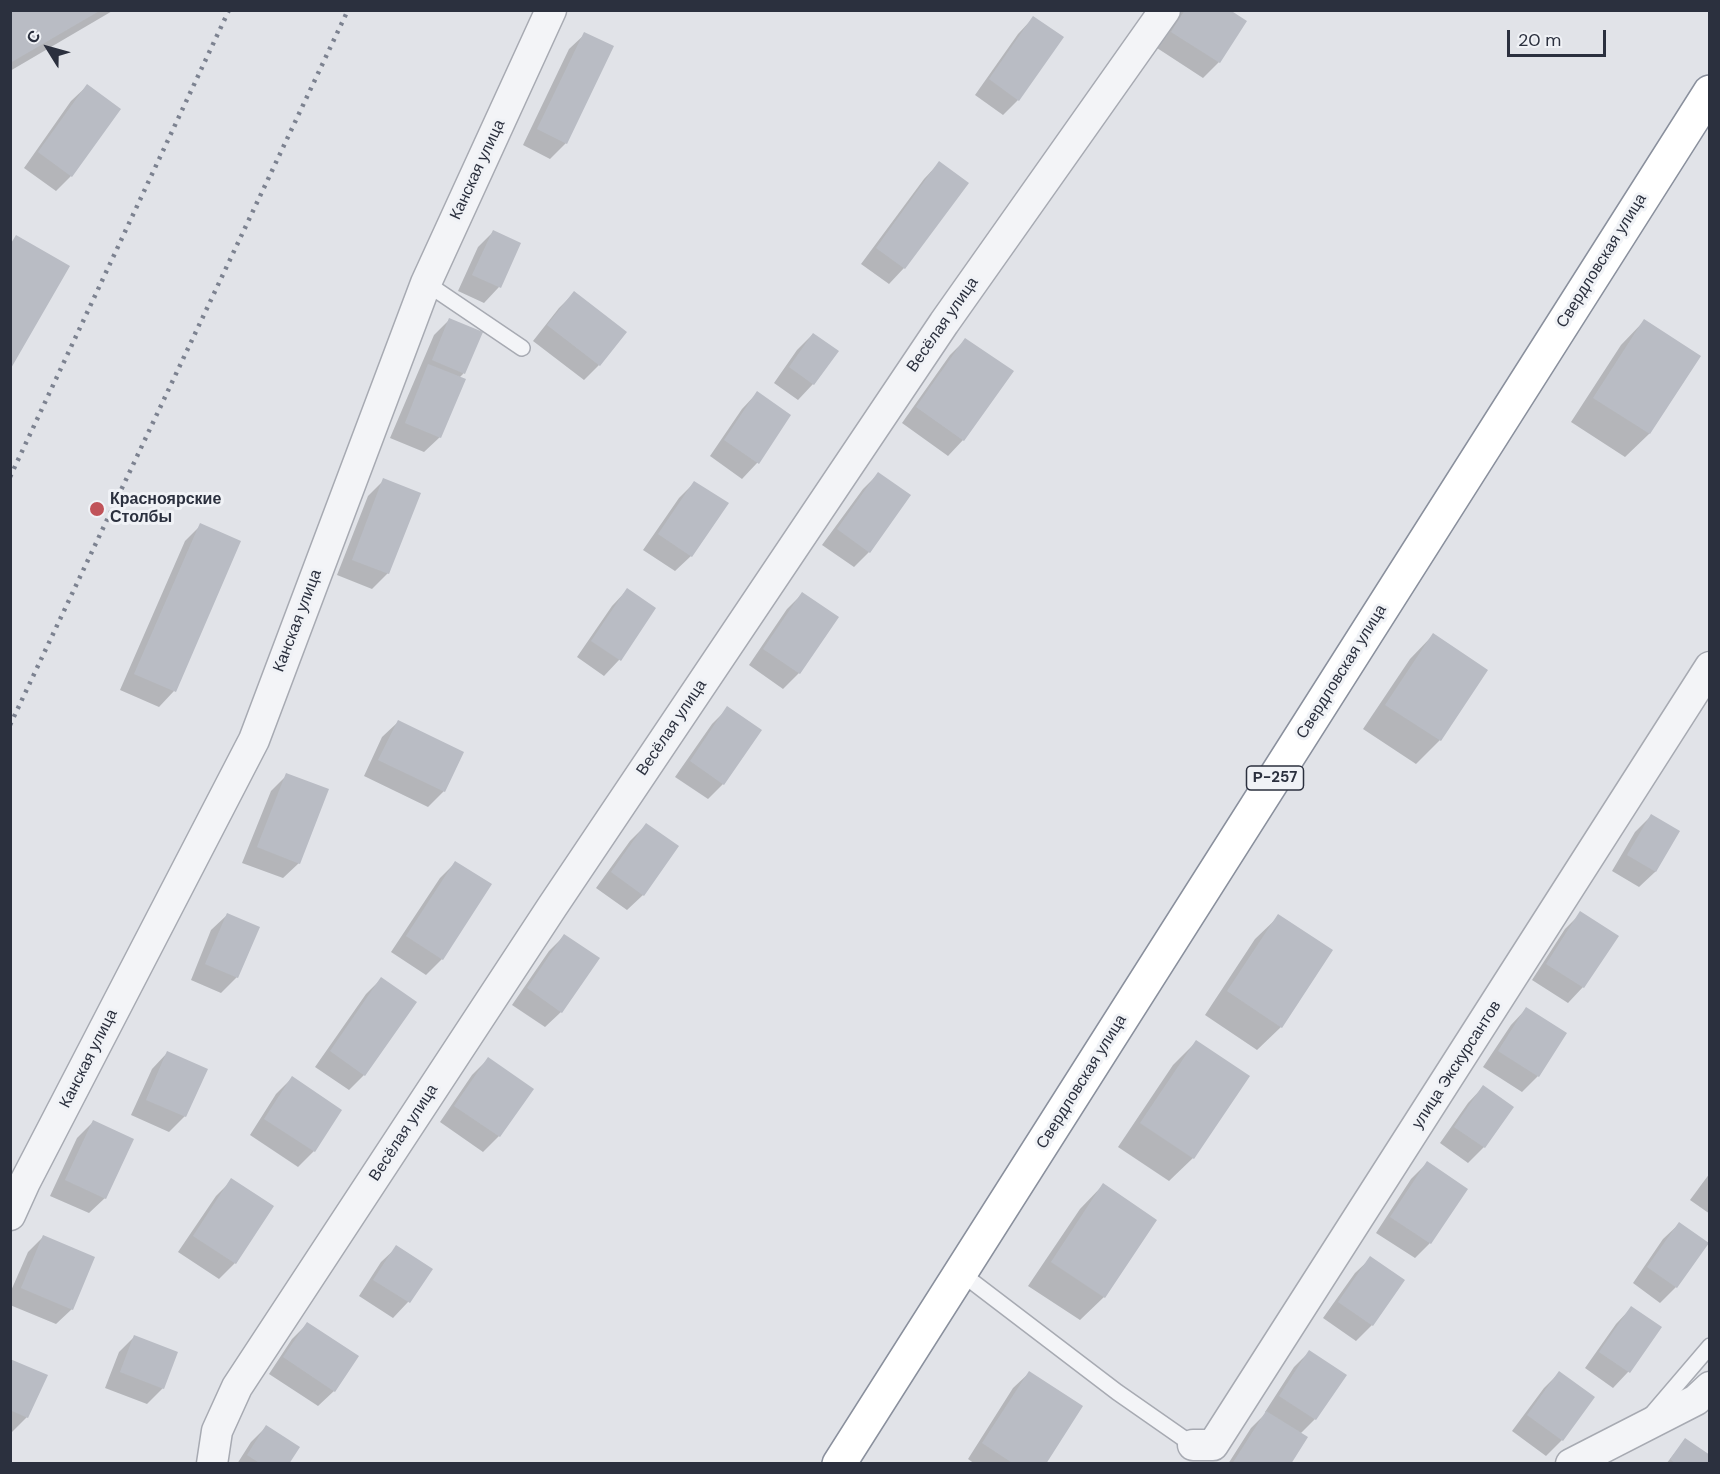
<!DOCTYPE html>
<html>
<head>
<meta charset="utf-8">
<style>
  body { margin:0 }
  #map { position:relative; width:1720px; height:1474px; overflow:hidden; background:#e1e3e8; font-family:"DM Sans",sans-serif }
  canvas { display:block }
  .frame { position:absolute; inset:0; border:12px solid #2b303e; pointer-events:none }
  .north { position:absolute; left:18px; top:18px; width:60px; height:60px; -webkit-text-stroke:4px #f0f2f6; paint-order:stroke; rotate:307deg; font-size:16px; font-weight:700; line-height:24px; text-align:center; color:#2b303e }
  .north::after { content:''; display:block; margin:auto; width:21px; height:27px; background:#2b303e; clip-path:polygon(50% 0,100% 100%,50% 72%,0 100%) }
  .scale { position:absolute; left:1507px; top:30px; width:99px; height:27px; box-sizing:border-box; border:3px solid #2b303e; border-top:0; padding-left:8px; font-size:18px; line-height:21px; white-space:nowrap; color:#2b303e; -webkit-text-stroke:4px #f0f2f6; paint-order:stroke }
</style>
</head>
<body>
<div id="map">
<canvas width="1720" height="1474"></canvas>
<div class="frame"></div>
<div class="north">С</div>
<div class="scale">20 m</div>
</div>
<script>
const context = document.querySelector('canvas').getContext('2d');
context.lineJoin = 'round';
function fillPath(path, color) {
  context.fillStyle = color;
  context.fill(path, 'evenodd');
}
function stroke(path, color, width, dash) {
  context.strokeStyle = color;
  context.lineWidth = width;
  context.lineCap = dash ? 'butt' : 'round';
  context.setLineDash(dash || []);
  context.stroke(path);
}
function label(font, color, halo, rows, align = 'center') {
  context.font = font + ' "DM Sans",sans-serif';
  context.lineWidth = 6;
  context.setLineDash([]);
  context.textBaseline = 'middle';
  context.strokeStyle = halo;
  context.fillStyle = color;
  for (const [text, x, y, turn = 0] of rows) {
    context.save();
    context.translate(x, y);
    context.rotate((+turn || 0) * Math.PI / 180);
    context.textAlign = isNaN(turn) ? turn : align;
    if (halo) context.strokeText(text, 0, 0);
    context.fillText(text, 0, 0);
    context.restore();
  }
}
fillPath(new Path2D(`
  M10,10H114L10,71Z
  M1181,10H1228L1245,22L1219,62L1203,78L1157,48Z
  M1033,18L1018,100L1003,115L975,95L1018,34Z
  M585,34L566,143L550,159L523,145L569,49Z
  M87,86L71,176L56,191L24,168L71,101Z
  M939,163L904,268L889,284L861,264L924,179Z
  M493,232L499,287L484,303L458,291L478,247Z
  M574,293L599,365L584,380L533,341L559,308Z
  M449,320L481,333L463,374L459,378L440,437L424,452L390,438L434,335Z
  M1644,321L1699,357L1649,434L1625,457L1571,422L1621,345Z
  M813,334V384L798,400L774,383L797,350Z
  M965,340L963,440L948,456L902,423L950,355Z
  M757,393L789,416L757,463L742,479L710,456L742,409Z
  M878,474L869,552L854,567L822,545L863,489Z
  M384,480L388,573L372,589L337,575L368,496Z
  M695,482L691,556L675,571L643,550L679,498Z
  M201,525L174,691L159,707L120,690L185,541Z
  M627,590L654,609L619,660L604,676L577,657L612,606Z
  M802,594L799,673L783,689L749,665L787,609Z
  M1433,635L1486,670L1440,740L1416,764L1363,729L1410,659Z
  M728,708L723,784L708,799L675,777L712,724Z
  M398,722L444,791L428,807L364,776L382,737Z
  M287,775L299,863L283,878L242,863L271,791Z
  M1651,816L1678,832L1655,872L1639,887L1612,871L1635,832Z
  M646,825L643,895L627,910L596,888L630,841Z
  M455,863L489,885L442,959L426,975L391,952L440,878Z
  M1581,913L1583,987L1568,1003L1532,980L1565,929Z
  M227,915L237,977L221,993L191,980L211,930Z
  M1279,916L1281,1027L1257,1050L1205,1015L1255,939Z
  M564,936L561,1012L545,1027L512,1005L549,951Z
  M381,979L364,1075L349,1090L315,1067L366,994Z
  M1526,1009L1538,1076L1522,1092L1483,1067L1511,1025Z
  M1196,1042L1193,1158L1169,1181L1118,1147L1173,1065Z
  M167,1053L185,1116L169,1132L131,1115L152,1069Z
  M488,1059L532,1090L499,1136L483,1152L440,1122L472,1075Z
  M292,1078L314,1151L298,1167L250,1135L276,1094Z
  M1483,1087L1512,1107L1484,1147L1468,1163L1440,1143L1468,1103Z
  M93,1122L105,1198L89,1213L50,1196L77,1138Z
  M1427,1163L1430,1243L1415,1258L1376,1233L1411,1179Z
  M1710,1173V1214L1690,1200Z
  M232,1180L272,1207L235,1263L219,1279L178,1252L216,1196Z
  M1103,1185L1104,1297L1080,1320L1028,1286L1080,1209Z
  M1679,1224L1676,1287L1660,1303L1633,1283L1663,1239Z
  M43,1237L72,1309L56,1324L10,1305V1293L28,1252Z
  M397,1247L431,1269L408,1302L393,1318L359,1296L381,1262Z
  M1371,1258L1403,1281L1372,1325L1356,1341L1323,1318L1355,1273Z
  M1631,1308L1660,1328L1628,1372L1613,1388L1585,1368L1616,1324Z
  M307,1324L334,1391L318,1406L269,1374L292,1339Z
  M134,1337L163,1388L147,1404L105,1388L119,1352Z
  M1309,1352L1315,1419L1300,1434L1289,1464H1228L1251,1428L1266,1413L1265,1412L1294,1367Z
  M10,1361L27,1417L11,1433L10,1432Z
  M1029,1373L1045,1464H975L968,1459L1013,1388Z
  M1559,1373L1593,1397L1562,1440L1546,1456L1512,1431L1544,1388Z
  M266,1427L288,1464H237L251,1442Z
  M1685,1440L1710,1464H1666Z`), '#0003');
fillPath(new Path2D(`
  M10,10H101L10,63Z
  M1185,10H1230L1247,21L1220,63L1171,32Z
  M1033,16L1064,37L1019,101L989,79Z
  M584,32L614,46L567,144L537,129Z
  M87,84L121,109L72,177L38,152Z
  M939,161L969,183L905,269L876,248Z
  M493,230L521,243L501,288L472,275Z
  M16,235L70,266L10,370V245Z
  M574,291L627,332L600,366L547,325Z
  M449,318L483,332L465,374L432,360Z
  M1644,319L1701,356L1650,434L1593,398Z
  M813,333L839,351L814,385L789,367Z
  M965,338L1014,371L964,441L916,407Z
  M428,364L466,379L441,438L405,423Z
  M757,391L791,415L759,464L724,440Z
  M878,472L911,495L870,553L837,529Z
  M383,478L421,493L389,574L352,560Z
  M694,481L729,503L692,557L658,534Z
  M200,523L241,541L176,692L134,674Z
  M627,588L656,608L621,661L591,641Z
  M802,592L839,617L800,674L763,649Z
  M1433,633L1488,670L1441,741L1385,705Z
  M727,706L762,730L724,785L690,761Z
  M398,720L464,752L445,792L378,760Z
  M286,773L329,789L300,864L257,847Z
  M1651,814L1680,831L1656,872L1627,855Z
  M646,823L679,846L644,896L611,872Z
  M455,861L492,884L443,960L406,936Z
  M1580,911L1619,936L1584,988L1546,964Z
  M227,913L260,927L238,978L205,964Z
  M1278,914L1333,950L1282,1028L1227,991Z
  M564,934L600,958L562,1013L527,988Z
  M381,977L417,1002L365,1076L330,1051Z
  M1526,1007L1567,1033L1539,1077L1498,1051Z
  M1196,1040L1250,1076L1194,1159L1140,1123Z
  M167,1051L208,1069L186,1117L146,1100Z
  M488,1057L534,1089L500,1137L454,1106Z
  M292,1076L342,1110L315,1152L264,1119Z
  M1483,1085L1514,1107L1485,1148L1454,1127Z
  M93,1120L134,1139L106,1199L65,1180Z
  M1427,1161L1468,1189L1431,1244L1390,1217Z
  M231,1178L274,1206L236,1264L193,1236Z
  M1103,1183L1157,1220L1105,1298L1051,1262Z
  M1679,1222L1709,1243L1677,1288L1647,1267Z
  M43,1235L95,1257L73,1310L21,1288Z
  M396,1245L433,1269L410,1303L373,1280Z
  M1370,1256L1405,1280L1373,1326L1338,1302Z
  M1631,1306L1662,1327L1630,1373L1599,1352Z
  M307,1322L359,1356L335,1392L283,1357Z
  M134,1335L178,1352L164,1389L120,1372Z
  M1309,1350L1347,1375L1316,1420L1279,1396Z
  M10,1359L48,1375L28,1418L10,1410Z
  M1029,1371L1083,1406L1046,1464H1014L982,1443Z
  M1559,1371L1595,1397L1563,1441L1527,1415Z
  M1266,1411L1308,1437L1291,1464H1232Z
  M266,1425L300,1447L289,1464H261L247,1455Z
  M1685,1438L1710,1455V1464H1676L1670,1459Z`), '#b9bcc4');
const service = new Path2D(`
  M426,283L522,348
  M961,1273L1117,1392L1193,1445
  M1651,1415L1710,1346`);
const minor = new Path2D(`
  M10,1215L25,1182L254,740L426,283L551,10
  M1193,1445H1213L1710,667
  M212,1464L217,1431L237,1387L552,907L944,323L1165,10
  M1571,1464L1696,1400L1710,1387`);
const trunk = new Path2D(`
  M839,1464L1710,92`);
stroke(service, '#a7aab2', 18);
stroke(minor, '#a7aab2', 33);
stroke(trunk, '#8a909d', 36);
stroke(service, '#f3f4f7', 15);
stroke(minor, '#f3f4f7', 30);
stroke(trunk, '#fff', 33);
stroke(new Path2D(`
  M10,477L229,10
  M10,725L348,10`), '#7c8290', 4.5, [3, 6]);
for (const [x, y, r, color] of [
  [97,509,8,"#c05359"]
]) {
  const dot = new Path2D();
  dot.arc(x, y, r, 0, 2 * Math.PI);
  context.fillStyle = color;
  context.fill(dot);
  stroke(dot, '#f0f2f6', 2);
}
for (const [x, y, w] of [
  [1275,778,57]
]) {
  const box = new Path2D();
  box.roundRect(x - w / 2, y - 12, w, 24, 4.5);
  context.fillStyle = '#f0f2f6';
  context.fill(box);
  stroke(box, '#2b303e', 1.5);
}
label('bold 15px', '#2b303e', null, [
  ["Р-257",1275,778]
]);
label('16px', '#2b303e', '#f0f2f6', [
  ["Канская улица",478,170,-65],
  ["Свердловская улица",1602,261,-58],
  ["Весёлая улица",943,325,-55],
  ["Канская улица",298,621,-69],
  ["Свердловская улица",1342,672,-58],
  ["Весёлая улица",672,728,-56],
  ["Канская улица",89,1059,-63],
  ["улица Экскурсантов",1457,1065,-57],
  ["Свердловская улица",1082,1082,-58],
  ["Весёлая улица",404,1133,-57]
]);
label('bold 16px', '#2b303e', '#f0f2f6', [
  ["Красноярские",110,500],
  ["Столбы",110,518]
], 'left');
</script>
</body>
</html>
